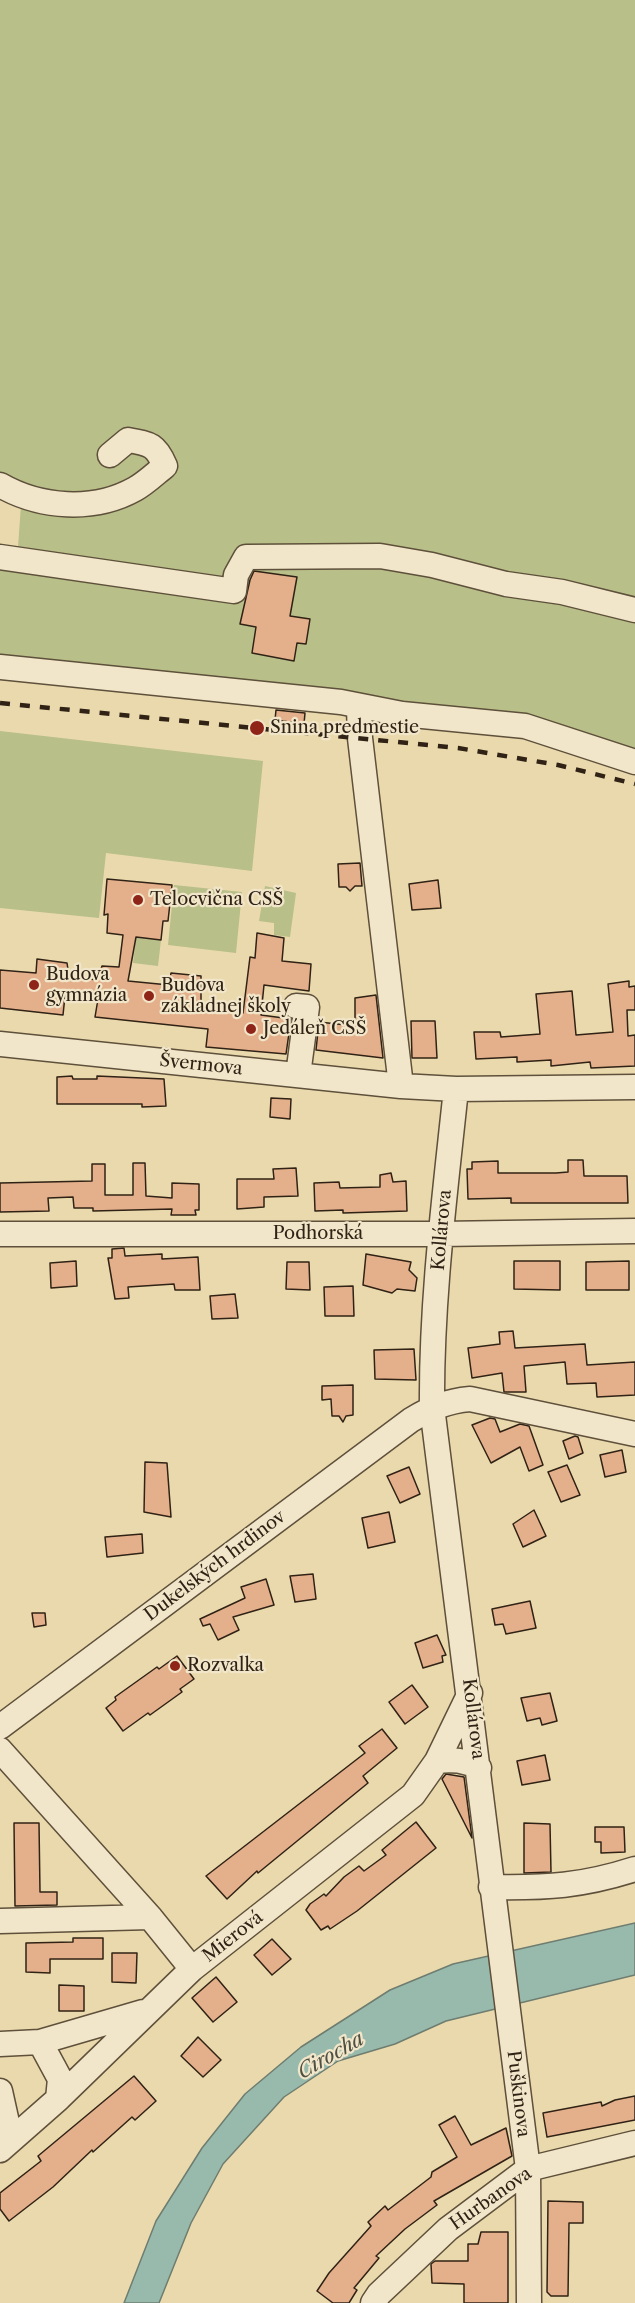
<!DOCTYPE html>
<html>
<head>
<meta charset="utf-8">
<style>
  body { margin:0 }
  canvas { display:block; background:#ead9ac }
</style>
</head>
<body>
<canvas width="635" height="2303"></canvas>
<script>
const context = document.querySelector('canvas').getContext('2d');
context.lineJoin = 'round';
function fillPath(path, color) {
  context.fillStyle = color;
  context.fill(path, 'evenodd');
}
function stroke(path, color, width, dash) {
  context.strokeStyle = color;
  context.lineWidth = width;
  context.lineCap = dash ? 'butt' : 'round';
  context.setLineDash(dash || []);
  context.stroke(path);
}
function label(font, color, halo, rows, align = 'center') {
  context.font = font + ' "Libre Caslon Text",serif';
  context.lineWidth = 4.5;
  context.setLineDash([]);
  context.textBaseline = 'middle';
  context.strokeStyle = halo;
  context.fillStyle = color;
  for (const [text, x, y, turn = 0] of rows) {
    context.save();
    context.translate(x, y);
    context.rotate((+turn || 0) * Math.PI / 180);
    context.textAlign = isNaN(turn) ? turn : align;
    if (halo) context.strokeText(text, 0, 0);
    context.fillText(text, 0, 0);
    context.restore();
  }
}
fillPath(new Path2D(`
  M0,0H635V756L539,722L0,662V545L18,547L22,491L0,488Z
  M0,731L263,761L252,871L106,853L99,918L0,908Z
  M174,885L242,892L236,953L168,945Z
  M265,886L296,893L290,937L274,935V923L259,921Z
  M136,937L161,940L158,966L133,963Z`), '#b8bf89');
const water = new Path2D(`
  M635,1923V1975L446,2021L395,2044L338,2061L284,2097L223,2164L191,2223L159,2303H124L156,2221L202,2148L245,2094L301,2047L390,1990L453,1964Z`);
fillPath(water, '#98baac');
stroke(water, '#6e7d70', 1.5);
const building = new Path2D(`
  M254,571L297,577L290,616L310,619L306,644L297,643L294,661L252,653L256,627L240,624L250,580Z
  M276,710L305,713L304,724L275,720Z
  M360,863L362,886H355L350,891L346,887H339L338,864Z
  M107,879L172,885L168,921H163L161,940L136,937L128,981L169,985L171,973L201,976V1009L243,1013L250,957L255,958L257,933L284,938L282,961L311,964L309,991L264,985L261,1015L291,1019L286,1054L206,1047L208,1029L95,1017L98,999L65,996L63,1015L0,1008V970L36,973L37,959L67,963L69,976L97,980L102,966L119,967L123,935L107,933L108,914L104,915Z
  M438,880L441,908L412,910L409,884Z
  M629,981V987L635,986V1010H627L628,1036L635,1035V1066L591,1068L590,1062L551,1066V1060L517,1062V1057L476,1059L474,1032H500L501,1037L540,1034L536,994L572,991L576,1035L613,1032L608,984Z
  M376,995L383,1058L316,1050L319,1022L355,1026V998Z
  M411,1021H435L437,1058H412Z
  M72,1076L73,1079H97V1076L164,1079L166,1106L142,1107V1104H57V1077Z
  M271,1098L291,1099L290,1119L270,1117Z
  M568,1160H583L584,1176H627L628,1203H511V1198L468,1199L467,1169H472V1162L498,1161V1173H556L568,1172Z
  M133,1163H145L146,1196L172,1198V1183L199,1184V1210H195L196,1215H171L172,1209L93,1211V1208H74L73,1197L48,1198L49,1211L0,1212V1183L92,1181V1164H105V1195H133Z
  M296,1168L298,1196L264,1197V1207L237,1209V1179H274L273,1169Z
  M391,1173L393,1182L406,1181L407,1211L343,1213V1210L315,1211L314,1183L339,1182L340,1188L380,1187V1175Z
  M124,1248L125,1256L162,1254V1259L198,1257L200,1290H175L174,1284L128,1287L129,1298L115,1299L108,1258H112V1249Z
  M366,1254L411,1262L409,1270L417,1278L415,1291L397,1289L392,1293L363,1285Z
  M76,1261L77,1286L51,1288L50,1263Z
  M514,1261H560V1290L514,1289Z
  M629,1261V1290H586V1262Z
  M287,1262H309L310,1290L286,1289Z
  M353,1286L354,1316H325L324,1287Z
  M235,1294L238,1318L212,1319L210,1296Z
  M513,1331L515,1348L585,1344L587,1365L635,1362V1395L597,1397L596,1383L567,1384L565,1362L524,1366L526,1392H504L502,1373L472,1378L468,1348L500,1344L499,1332Z
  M414,1349L416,1380L375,1379L374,1350Z
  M353,1385V1415L346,1416L343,1422L339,1416H332L331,1399L322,1400V1386Z
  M490,1418L495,1419L500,1432L520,1424L529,1426L543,1465L529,1471L520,1447L491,1463L472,1425Z
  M575,1436L578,1437L583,1453L569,1459L563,1441Z
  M622,1450L626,1472L605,1477L600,1455Z
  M145,1462L167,1463L171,1517L144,1512Z
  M567,1465L580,1495L561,1502L548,1472Z
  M409,1467L420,1494L400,1503L387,1476Z
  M534,1510L546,1536L523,1547L513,1524Z
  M389,1512L395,1542L368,1548L362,1518Z
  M142,1534L143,1553L107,1557L105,1537Z
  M313,1574L316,1599L295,1602L290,1576Z
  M266,1579L274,1605L233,1617L239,1630L218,1640L210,1624L203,1626L200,1619L245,1598L241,1587Z
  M530,1601L536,1628L506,1634L503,1624L495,1625L492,1609Z
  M32,1613H45L46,1625L34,1627Z
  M437,1635L446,1655L442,1656L443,1662L423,1668L415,1643Z
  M177,1656L194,1679L180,1689L182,1692L150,1715L148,1713L123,1731L106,1708L116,1700L115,1697L157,1667L159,1669Z
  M412,1685L428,1707L405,1724L389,1702Z
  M550,1693L557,1721L542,1725L540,1718L527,1721L521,1698Z
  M382,1729L397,1748L363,1776L368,1783L258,1873L257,1871L227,1899L206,1876L365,1753L359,1746Z
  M545,1755L550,1780L522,1785L517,1761Z
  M446,1774L464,1777L472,1838L442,1779Z
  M416,1822L436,1848L357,1911L330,1929L328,1926L321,1930L306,1910L310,1904L324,1894L326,1896L344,1877L359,1866L364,1871L386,1855L382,1850Z
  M14,1823H39L40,1892H57V1905L15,1906Z
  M524,1823L550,1824L551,1872L524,1873Z
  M595,1827H624L625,1852L601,1853V1842H595Z
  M73,1938H103V1959H50V1973L26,1972V1943L73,1942Z
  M272,1939L291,1959L272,1975L254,1955Z
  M112,1953H137L136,1983L112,1982Z
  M216,1977L237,2002L213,2022L192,1998Z
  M59,1985L84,1986V2011H59Z
  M198,2037L221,2060L203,2077L181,2056Z
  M134,2076L156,2101L135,2120L132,2117L93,2152L92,2150L53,2187L9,2221L0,2209V2193L41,2161L38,2156Z
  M635,2096V2120L547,2137L543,2113L601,2102L602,2106L615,2100Z
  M455,2116L471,2145L506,2128L512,2156L434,2201L437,2205L405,2229L376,2256L379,2258L354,2288L357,2290L349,2303H333L317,2291L329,2273L371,2226L368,2222L385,2206L388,2210L431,2177L432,2172L457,2157L439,2125Z
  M548,2201L583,2202V2223H569L568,2296H551L547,2292Z
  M481,2232H508V2303H464V2284L432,2283L431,2264L435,2261H468V2244H478Z`);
fillPath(building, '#e4b08c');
stroke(building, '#302215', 1.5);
const minor = new Path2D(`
  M0,485C40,508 94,512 135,489C146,483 156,473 165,466C156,445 151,444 128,440L110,455
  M0,557L234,591L236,575L246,557L380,556L432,565L506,584L562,592L635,610
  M0,667L341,702L402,714L525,726L635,762
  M359,708L360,738L401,1086
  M296,1006L307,1007L298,1075
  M0,1044L401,1086L456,1089L635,1087
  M456,1089C445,1194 431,1301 432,1407L528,2169L529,2303
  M0,1234H441L635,1231
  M0,1727L411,1420C431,1408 447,1401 470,1399L635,1434
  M0,1750L150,1917L192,1969
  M437,1761L470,1693
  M491,1887C547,1888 582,1886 635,1869
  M0,1921L150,1917
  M40,2042L60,2079L58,2099
  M0,2044L40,2042L143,2012
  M0,2091L8,2127L5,2145
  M0,2150L58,2099L192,1969L413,1795L437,1761C453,1759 465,1760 479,1768
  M373,2303L379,2294L448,2229L528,2169L635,2143`);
stroke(minor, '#5e503b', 27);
stroke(minor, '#f1e6c9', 24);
stroke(new Path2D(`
  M0,703L458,748L558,765L635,784`), '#302215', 4.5, [10, 10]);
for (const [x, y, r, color] of [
  [257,728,8,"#8f2418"],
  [138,900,6,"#8f2418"],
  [34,985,6,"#8f2418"],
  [149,996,6,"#8f2418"],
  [251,1029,6,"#8f2418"],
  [175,1666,6,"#8f2418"]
]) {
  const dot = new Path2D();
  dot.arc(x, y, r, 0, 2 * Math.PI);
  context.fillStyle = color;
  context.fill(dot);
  stroke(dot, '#f1e6c9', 2);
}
label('18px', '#302215', '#f1e6c9', [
  ["Snina predmestie",270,728],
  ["Telocvična CSŠ",150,900],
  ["Budova",46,975],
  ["gymnázia",46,996],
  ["Budova",161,986],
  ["základnej školy",161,1007],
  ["Jedáleň CSŠ",263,1029],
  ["Rozvalka",187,1666]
], 'left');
label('18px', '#302215', '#f1e6c9', [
  ["Švermova",201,1065,6],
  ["Kollárova",442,1230,-85],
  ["Podhorská",318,1234],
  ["Dukelských hrdinov",215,1566,-37],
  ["Kollárova",473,1719,83],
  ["Mierová",233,1937,-38],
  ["Puškinova",518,2094,83],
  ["Hurbanova",491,2199,-35]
]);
label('italic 20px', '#4f5042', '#f1e6c9', [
  ["Cirocha",331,2056,-30]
]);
</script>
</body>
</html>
